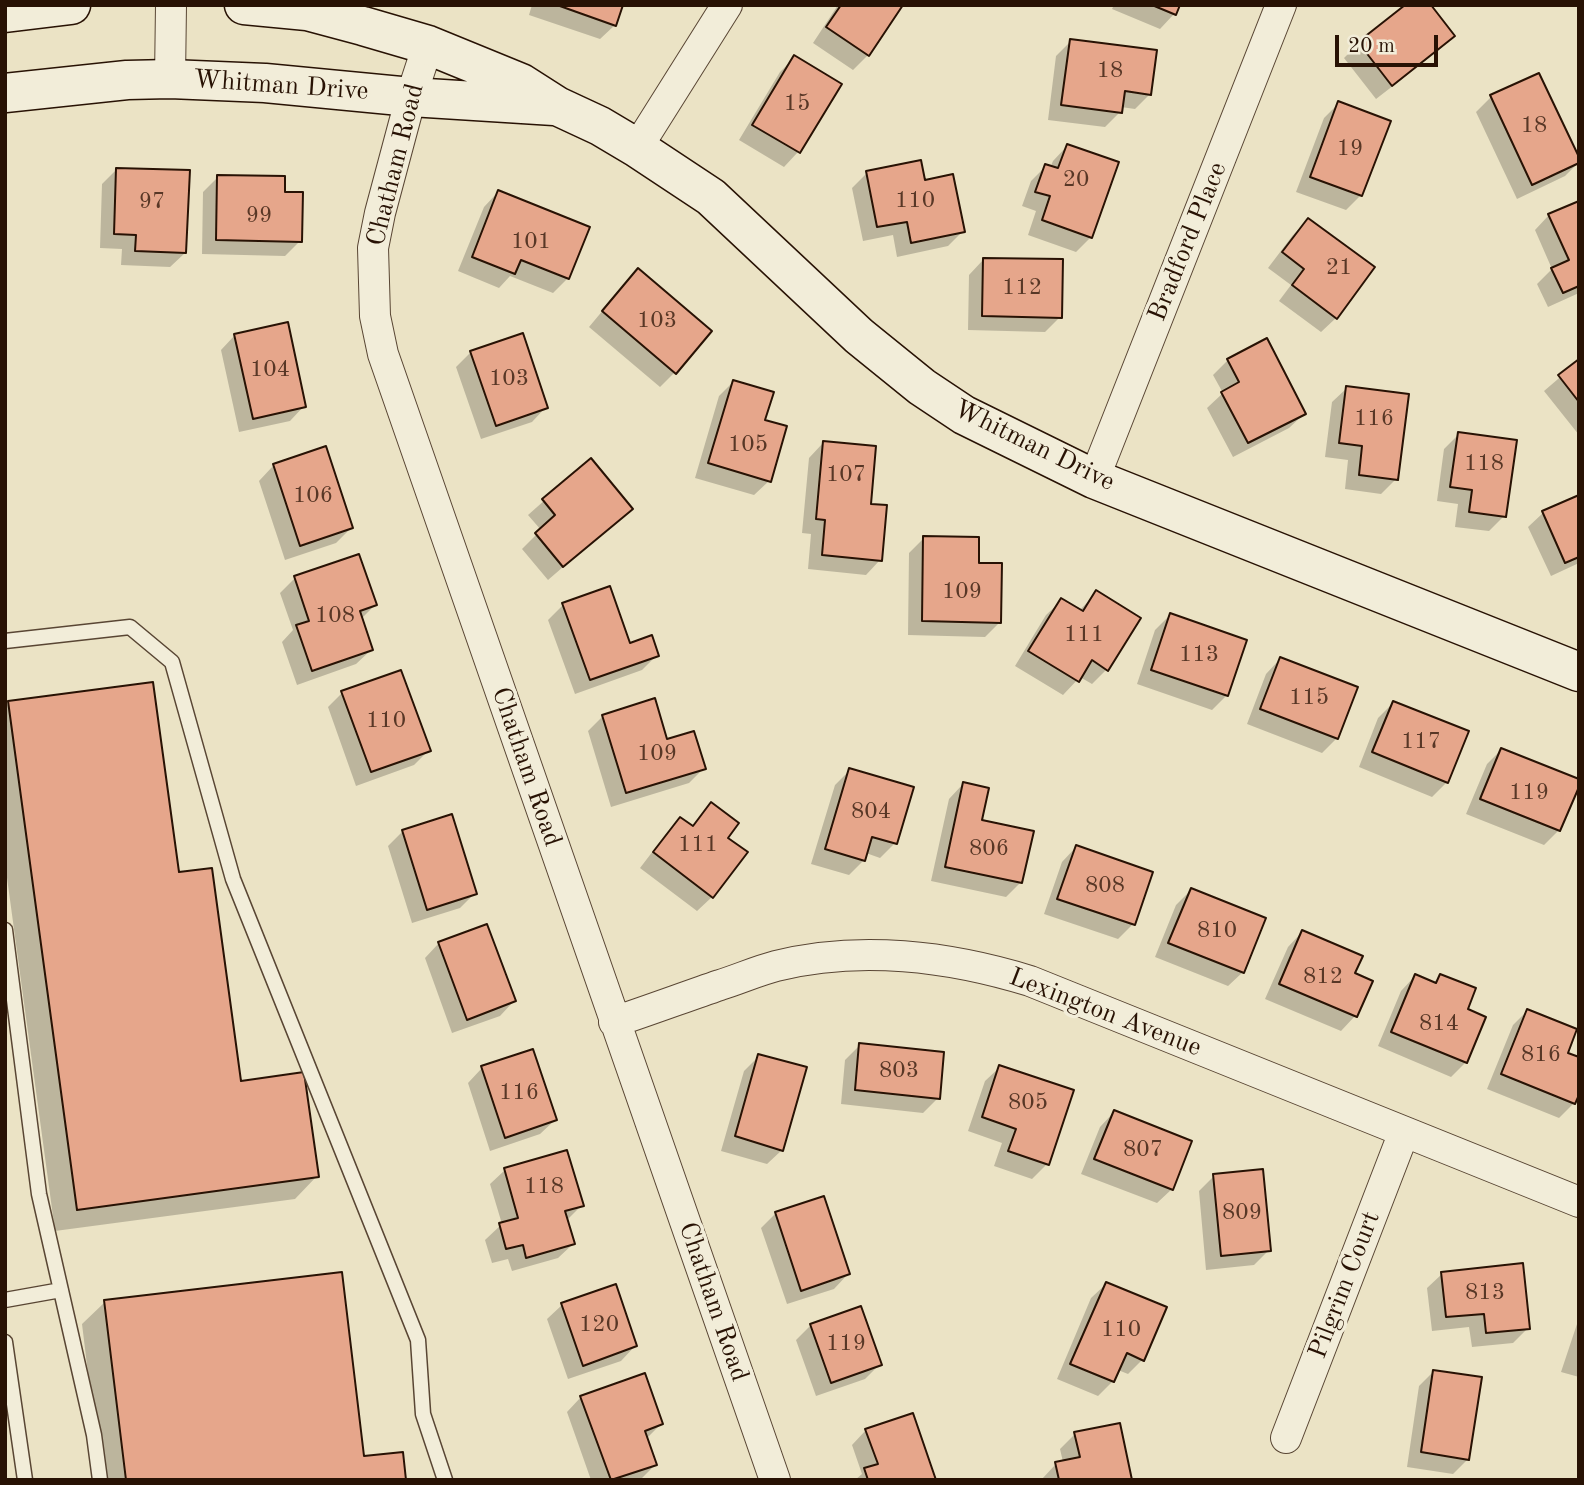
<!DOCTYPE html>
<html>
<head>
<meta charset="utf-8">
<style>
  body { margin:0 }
  #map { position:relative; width:1584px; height:1485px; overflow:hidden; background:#ebe3c5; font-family:"Old Standard TT",serif }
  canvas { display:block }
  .frame { position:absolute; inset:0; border:7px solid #281204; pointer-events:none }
  .scale { position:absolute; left:1335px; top:35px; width:103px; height:32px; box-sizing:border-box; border:4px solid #281204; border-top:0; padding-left:9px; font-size:21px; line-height:24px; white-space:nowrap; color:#281204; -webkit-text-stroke:5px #f2edd9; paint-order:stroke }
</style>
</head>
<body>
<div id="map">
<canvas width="1584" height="1485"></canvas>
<div class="frame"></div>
<div class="scale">20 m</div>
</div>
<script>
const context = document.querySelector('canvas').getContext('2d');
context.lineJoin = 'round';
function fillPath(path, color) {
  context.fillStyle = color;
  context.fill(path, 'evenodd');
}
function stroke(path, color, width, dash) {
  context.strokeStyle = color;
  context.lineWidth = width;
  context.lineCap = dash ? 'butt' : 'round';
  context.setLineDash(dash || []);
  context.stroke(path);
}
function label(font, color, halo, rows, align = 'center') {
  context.font = font + ' "Old Standard TT",serif';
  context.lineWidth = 7;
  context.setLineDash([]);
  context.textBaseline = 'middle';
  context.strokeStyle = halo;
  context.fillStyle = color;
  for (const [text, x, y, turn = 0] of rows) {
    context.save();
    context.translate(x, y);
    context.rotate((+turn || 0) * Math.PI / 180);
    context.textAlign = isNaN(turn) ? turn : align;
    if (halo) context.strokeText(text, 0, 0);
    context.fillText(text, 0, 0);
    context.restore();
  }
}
fillPath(new Path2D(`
  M532,5H622L615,25L600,39L529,15Z
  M838,5H901L868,55L853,70L813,43Z
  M1114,5H1178L1174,14L1160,29L1112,9Z
  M1453,36L1438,51L1376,99L1344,58L1359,43Z
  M1071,41L1150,94L1135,109L1121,107L1120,112L1105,127L1048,120L1056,56Z
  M795,57L798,152L784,167L739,140L780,72Z
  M1491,97L1579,162L1565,176L1517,199L1476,112Z
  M1339,103L1361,195L1346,210L1296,192L1324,118Z
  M1067,146L1091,237L1076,252L1028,235L1036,211L1022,206L1031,181L1046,166L1050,168L1053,161Z
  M117,169L185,253L170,267L121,265L122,249L100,248L102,184Z
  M867,173L923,182L963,231L948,246L897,257L893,235L863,241L852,188Z
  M218,177L283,193L300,241L285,256L202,254L203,192Z
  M498,192L568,278L553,293L510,276L499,288L458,271L484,207Z
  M1579,202V293L1548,307L1537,284L1552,269L1535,230L1549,215Z
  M1308,220L1336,318L1321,332L1279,301L1291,285L1268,268L1293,235Z
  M983,260L1060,317L1045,332L968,330L969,275Z
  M624,285L675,372L660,387L589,327Z
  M235,335L304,406L290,421L239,432L221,350Z
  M471,352L546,407L532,422L481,439L456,367Z
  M1228,360L1304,414L1289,428L1233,457L1207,408L1223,393L1213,375Z
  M1579,361V435L1544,391Z
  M733,382L763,421L769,481L754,495L695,478L719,396Z
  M1347,388L1396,479L1381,494L1345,489L1348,460L1325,457L1332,402Z
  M1459,434L1504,516L1489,531L1455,527L1458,504L1437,501L1444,449Z
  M823,443L869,505L880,560L866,575L808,569L811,534L802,533L809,458Z
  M325,448L351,528L336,543L285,560L259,481L273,466Z
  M590,460L631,508L548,580L522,549L541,530L528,515Z
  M1579,496V563L1551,576L1528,527L1543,513Z
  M924,538L977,565L1000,622L985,637L908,635L909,553Z
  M295,578L375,605L361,619L371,650L356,664L297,685L282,642L293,630L280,593Z
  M1096,593L1107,669L1092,684L1080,677L1063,695L1015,666L1046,615L1061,601L1079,611Z
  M563,605L629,645L657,655L642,670L575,694L548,620Z
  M1170,615L1227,695L1212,710L1137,684L1155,630Z
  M1280,659L1337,738L1322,753L1247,724L1266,674Z
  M342,693L429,750L414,765L356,786L328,707Z
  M9,703L178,874L239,1083L317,1176L295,1199L55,1231L5,863V707Z
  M1393,703L1447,782L1432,797L1359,767L1378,718Z
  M603,716L666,742L704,768L689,783L611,807L588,731Z
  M1501,750L1559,830L1544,845L1466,814L1487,764Z
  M850,770L895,843L880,858L866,853L864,860L849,875L811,864L835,785Z
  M963,784L980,822L1021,882L1006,897L931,881L949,799Z
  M711,804L712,897L697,911L640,868L666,834L680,819L691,827Z
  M403,831L475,893L460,908L412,923L388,846Z
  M1076,847L1151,873L1133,924L1118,939L1044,914L1062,862Z
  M1191,890L1243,972L1228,986L1155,957L1176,905Z
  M1302,932L1353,974L1355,1016L1341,1031L1265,999L1288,947Z
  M439,943L514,1001L500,1016L452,1033L425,958Z
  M1415,976L1433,983L1441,976L1466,1062L1451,1077L1378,1046L1401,991Z
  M1527,1011L1566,1054L1574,1103L1559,1118L1487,1089L1513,1025Z
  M860,1045L938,1098L923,1113L841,1104L845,1060Z
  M759,1056L782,1150L767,1164L721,1151L744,1071Z
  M1000,1067L1047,1164L1032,1179L994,1166L1002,1143L968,1131L985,1081Z
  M482,1068L555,1120L540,1134L490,1151L468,1083Z
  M1114,1112L1172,1189L1157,1203L1081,1174L1100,1127Z
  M505,1170L582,1205L566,1221L573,1244L558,1258L512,1271L508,1259L492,1263L485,1240L502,1224L490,1184Z
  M1214,1176L1269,1250L1254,1265L1206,1270L1199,1191Z
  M776,1213L848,1274L834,1289L787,1304L761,1228Z
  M1442,1274L1528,1328L1513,1343L1472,1347L1469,1327L1432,1331L1427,1288Z
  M1106,1284L1142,1360L1128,1374L1118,1370L1113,1381L1098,1396L1057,1379L1091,1298Z
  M105,1302L363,1458L404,1480H101L82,1324Z
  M562,1305L635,1346L621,1361L568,1379L547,1319Z
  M1579,1318V1377L1561,1372Z
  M811,1325L880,1364L865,1379L816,1396L796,1340Z
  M1434,1371L1468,1459L1453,1474L1407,1467L1419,1386Z
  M581,1397L661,1424L646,1439L655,1465L640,1480H591L567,1412Z
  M866,1430L934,1480H855L862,1474L852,1445Z
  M1075,1434L1131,1480H1041L1056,1464L1063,1462L1060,1449Z`), '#0003');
const building = new Path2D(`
  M557,5H623L616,26Z
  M841,5H903L869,56L826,27Z
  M1152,5H1180L1176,15Z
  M1405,5H1431L1455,36L1392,86L1358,42Z
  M1070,39L1157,50L1151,95L1125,91L1122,113L1061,105Z
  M794,55L842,84L800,153L752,125Z
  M1539,73L1579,157V163L1532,185L1490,95Z
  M1338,101L1391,121L1362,196L1310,177Z
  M1067,144L1119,162L1092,238L1042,220L1050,196L1035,192L1045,164L1058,168Z
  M921,160L925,180L953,174L965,232L911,243L907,222L877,227L866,171Z
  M116,168L190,170L186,253L135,251L136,235L114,234Z
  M217,175L285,176V192H303L302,242L216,240Z
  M498,190L590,227L569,279L521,260L515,274L472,257Z
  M1579,201V286L1563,293L1551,268L1569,260L1548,214Z
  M1308,218L1375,267L1337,319L1292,285L1304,269L1282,252Z
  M983,258L1063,259L1062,318L982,316Z
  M638,268L712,331L676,374L602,311Z
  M288,322L306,407L253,419L234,334Z
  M523,333L548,408L496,426L470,351Z
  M1267,338L1306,414L1248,443L1221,392L1239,382L1227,359Z
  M1579,359V402L1558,375Z
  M733,380L774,392L765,420L787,426L771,482L708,463Z
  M1346,386L1409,394L1398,480L1359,475L1362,446L1339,443Z
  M1458,432L1517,440L1506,517L1469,512L1472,490L1450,487Z
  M823,441L876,446L871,504L887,505L882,561L822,555L825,520L816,519Z
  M326,446L353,528L300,546L273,464Z
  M591,458L633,509L563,567L535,533L555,515L542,499Z
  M1579,495V557L1565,563L1542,511Z
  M923,536L979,537V563H1002L1001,623L922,621Z
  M359,554L377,605L360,611L373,650L312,671L296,625L309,621L294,576Z
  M610,586L630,643L652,635L659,656L590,680L562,603Z
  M1096,590L1141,618L1108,671L1092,660L1079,682L1028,651L1061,598L1083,611Z
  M1170,613L1247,640L1228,696L1151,670Z
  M1280,657L1358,687L1338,739L1260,709Z
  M401,670L431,751L371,772L341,691Z
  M153,682L179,872L212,868L241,1081L304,1072L319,1177L77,1210L8,701Z
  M655,698L667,739L694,731L706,769L626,793L602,715Z
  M1393,701L1469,731L1448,783L1372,752Z
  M1501,748L1579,779V787L1560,831L1480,799Z
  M849,768L914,787L897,844L872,837L865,861L825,849Z
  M963,782L989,788L982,820L1034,831L1022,883L945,867Z
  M711,802L739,823L728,838L748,852L713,898L653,852L680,817L693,826Z
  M452,814L477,894L427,910L402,830Z
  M1076,845L1153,872L1135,925L1057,899Z
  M1191,888L1266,918L1244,973L1168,943Z
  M487,924L516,1001L467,1020L438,942Z
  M1302,930L1363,956L1355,973L1373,981L1357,1017L1279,984Z
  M1415,974L1436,983L1440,974L1476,988L1468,1009L1486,1017L1467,1063L1391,1032Z
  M1527,1009L1577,1029L1568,1053L1579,1057V1095L1575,1104L1501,1074Z
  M859,1043L944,1052L940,1099L855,1090Z
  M533,1049L557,1120L505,1138L481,1066Z
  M758,1054L807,1067L783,1151L735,1136Z
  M999,1065L1074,1090L1049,1165L1008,1151L1016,1129L982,1117Z
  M1114,1110L1192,1141L1173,1190L1094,1159Z
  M567,1150L584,1206L565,1211L575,1244L526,1258L523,1245L506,1249L499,1223L518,1218L504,1168Z
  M1263,1169L1271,1251L1221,1256L1213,1174Z
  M824,1196L850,1274L801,1291L775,1212Z
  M1523,1263L1530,1329L1486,1333L1484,1314L1446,1317L1441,1272Z
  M342,1272L364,1456L403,1452L406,1480H126L104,1300Z
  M1106,1282L1167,1307L1144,1361L1127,1353L1114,1382L1070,1364Z
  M616,1284L637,1346L583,1366L561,1303Z
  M861,1306L882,1365L831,1383L810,1324Z
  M1433,1370L1482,1377L1469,1460L1421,1452Z
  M645,1373L663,1424L645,1431L657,1465L611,1480L580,1396Z
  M913,1413L936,1480H868L864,1468L878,1464L865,1429Z
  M1120,1423L1132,1480H1059L1055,1462L1080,1457L1074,1432Z`);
fillPath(building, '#e6a68b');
stroke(building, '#281204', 2);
const lane = new Path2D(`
  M5,641L130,627L172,662L233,879L418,1340L423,1414L445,1480
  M5,930L39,1194L94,1435L100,1480
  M5,1300L61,1290
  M5,1342L25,1480`);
const street = new Path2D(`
  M428,45L411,97L380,213L373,248L375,316L383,354L775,1480
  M170,79L171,5
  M637,148L727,5
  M1094,479L1281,5
  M614,1022C650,1010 685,997 720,985C739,979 757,971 776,966C859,945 949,956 1030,981L1579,1202
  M1286,1438L1404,1132`);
const secondary = new Path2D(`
  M244,5L307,11L363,26L428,45L521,83L557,106L600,126L637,148L711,197L859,336L922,387L964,415L1094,479L1579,672
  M5,13L71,5
  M5,93L127,80L170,79L265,83L411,97L554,106`);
stroke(lane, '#594634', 17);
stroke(street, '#594634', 32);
stroke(secondary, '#281204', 41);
stroke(lane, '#f2edd9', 14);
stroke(street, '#f2edd9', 30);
stroke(secondary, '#f2edd9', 38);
label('23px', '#583726', null, [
  ["18",1110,71],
  ["15",797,104],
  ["18",1534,126],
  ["19",1350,149],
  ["20",1076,180],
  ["110",915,201],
  ["97",152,202],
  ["99",259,216],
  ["101",531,242],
  ["21",1339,268],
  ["112",1022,288],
  ["103",657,321],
  ["104",270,370],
  ["103",509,379],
  ["116",1374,419],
  ["105",748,445],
  ["118",1484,464],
  ["107",846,475],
  ["106",313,496],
  ["109",962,592],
  ["108",335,616],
  ["111",1084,635],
  ["113",1199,655],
  ["115",1309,698],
  ["110",386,721],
  ["117",1421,742],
  ["109",657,754],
  ["119",1529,793],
  ["804",871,812],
  ["111",698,845],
  ["806",989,849],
  ["808",1105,886],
  ["810",1217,931],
  ["812",1323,977],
  ["814",1439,1024],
  ["816",1541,1055],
  ["803",899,1071],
  ["116",519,1093],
  ["805",1028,1103],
  ["807",1143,1150],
  ["118",544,1187],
  ["809",1242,1213],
  ["813",1485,1293],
  ["120",599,1325],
  ["110",1121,1330],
  ["119",846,1344]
]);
label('26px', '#281204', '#f2edd9', [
  ["Whitman Drive",281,86,4],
  ["Chatham Road",396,165,-76],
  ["Bradford Place",1188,242,-68],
  ["Whitman Drive",1034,446,26],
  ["Chatham Road",526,767,71],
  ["Lexington Avenue",1105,1013,21],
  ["Pilgrim Court",1345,1285,-69],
  ["Chatham Road",713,1302,71]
]);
</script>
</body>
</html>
